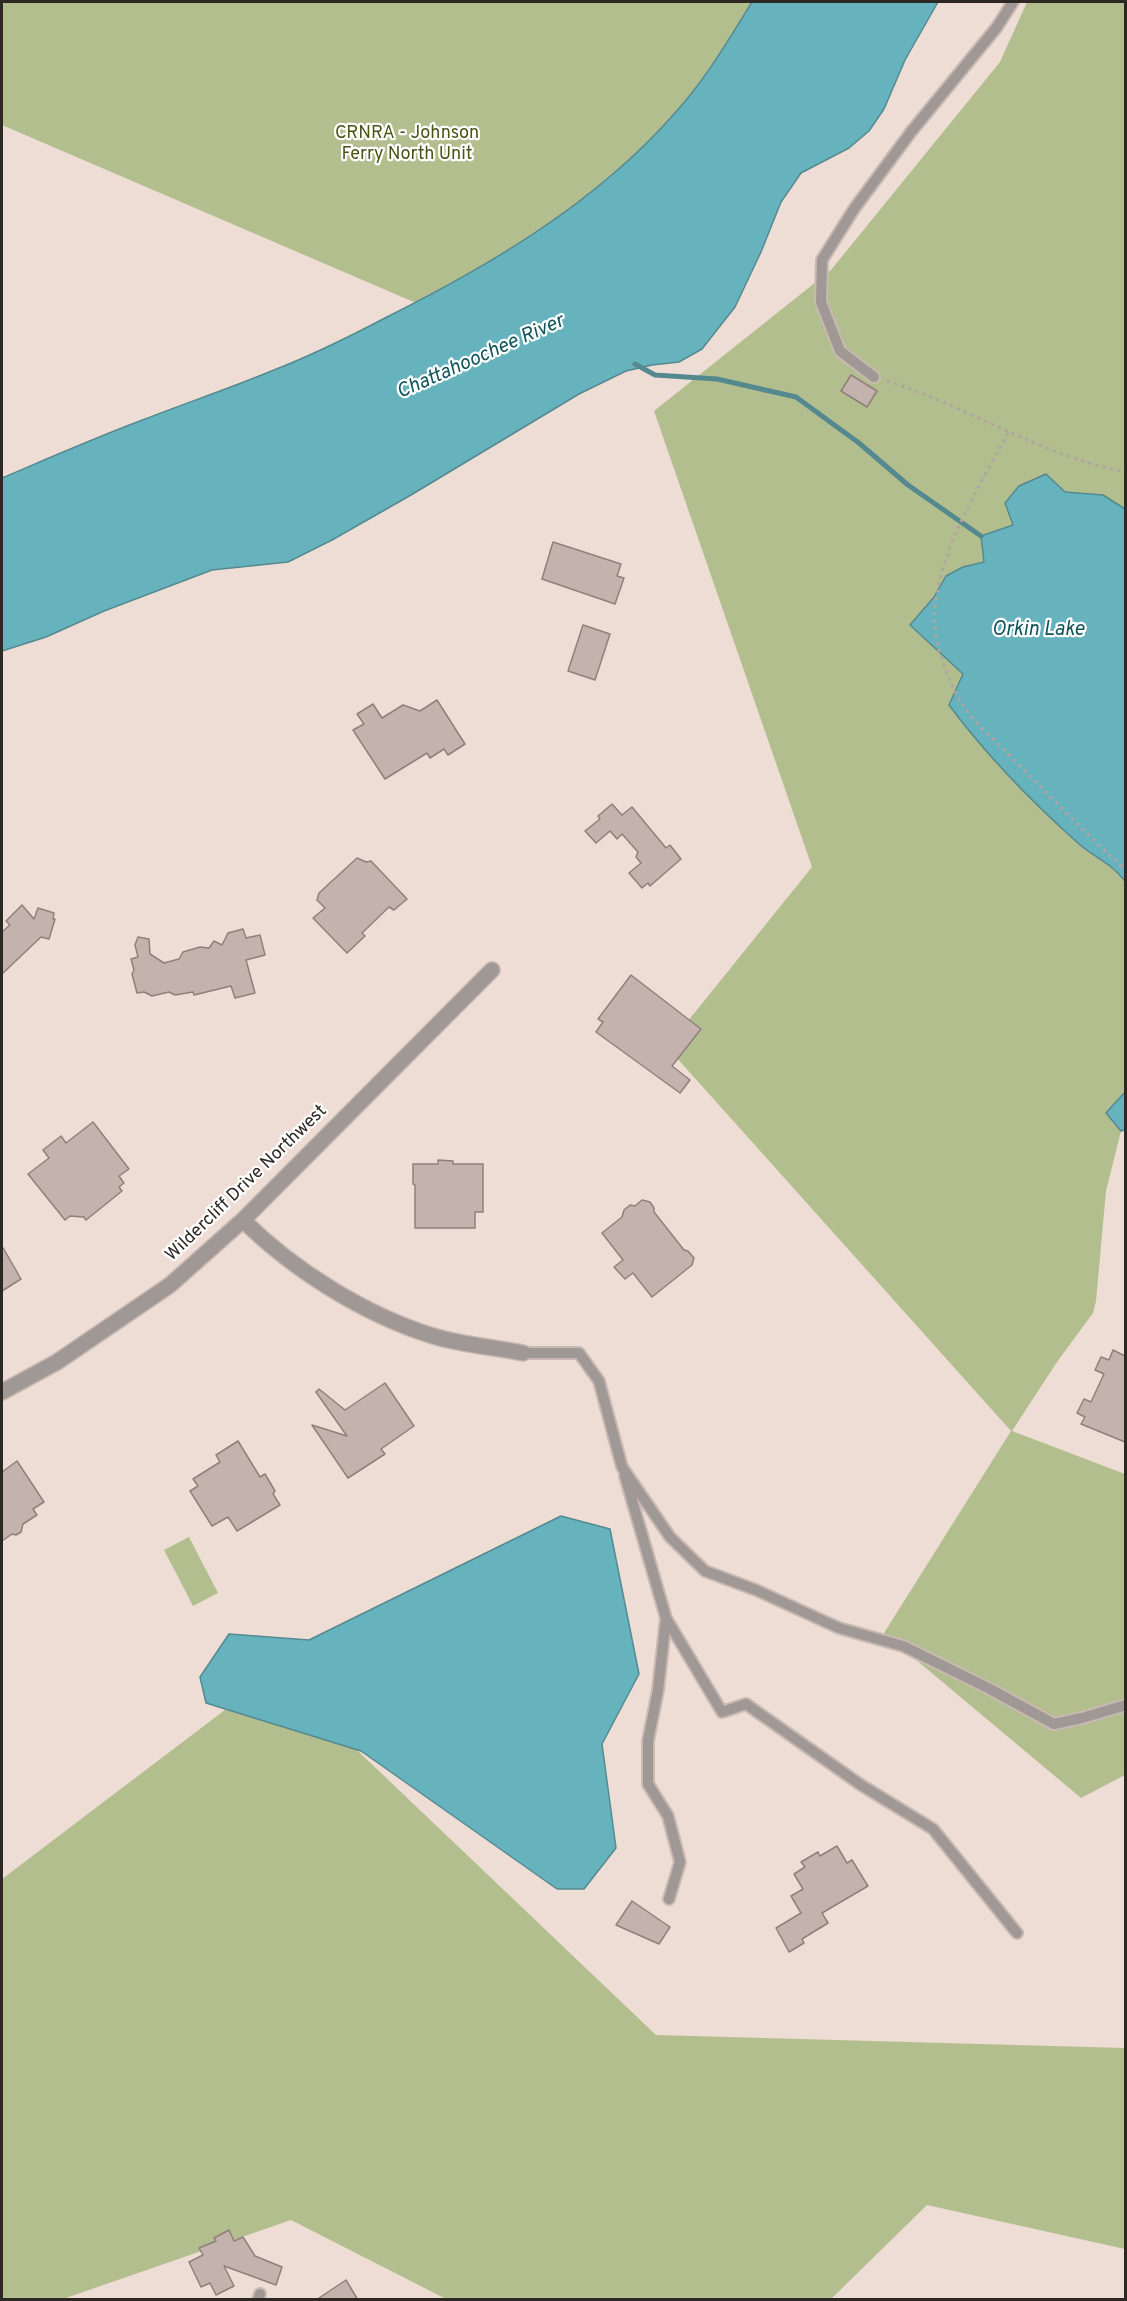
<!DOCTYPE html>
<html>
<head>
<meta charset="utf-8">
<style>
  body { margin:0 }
  #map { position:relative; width:1127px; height:2301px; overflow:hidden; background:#eeddd5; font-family:Overpass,sans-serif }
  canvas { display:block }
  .frame { position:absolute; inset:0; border:3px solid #2e2825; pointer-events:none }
</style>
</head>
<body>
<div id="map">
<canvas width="1127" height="2301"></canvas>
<div class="frame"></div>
</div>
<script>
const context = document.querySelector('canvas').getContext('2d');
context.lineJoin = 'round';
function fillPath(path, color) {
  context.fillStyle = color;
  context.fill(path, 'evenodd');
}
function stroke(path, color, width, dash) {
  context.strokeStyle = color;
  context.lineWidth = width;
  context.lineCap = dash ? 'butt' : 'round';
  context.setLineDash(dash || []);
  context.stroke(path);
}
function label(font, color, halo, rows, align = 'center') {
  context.font = font + ' Overpass,sans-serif';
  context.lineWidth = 4.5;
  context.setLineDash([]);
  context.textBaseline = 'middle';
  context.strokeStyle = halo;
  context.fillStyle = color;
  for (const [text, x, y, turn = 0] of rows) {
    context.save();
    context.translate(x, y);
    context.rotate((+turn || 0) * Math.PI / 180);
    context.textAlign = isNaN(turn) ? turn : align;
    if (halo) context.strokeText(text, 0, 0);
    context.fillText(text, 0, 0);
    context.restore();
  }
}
fillPath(new Path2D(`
  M2,2H752C728,41 705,81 674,115C602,194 509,253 416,303L2,125Z
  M1027,2H1125V509L1103,495L1065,492L1046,474L1013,525L996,533L984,562L963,567L946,576L934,597L910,625L963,674L1081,845L1115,868L1125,881V1092L1107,1113L1121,1131L1106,1191L1096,1301L1093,1313L1057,1362L1012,1431L1125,1474V1775L1081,1798L884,1633L1011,1431L667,1047L812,867L654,411L831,270L1000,62Z
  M189,1537L218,1593L193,1606L164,1550Z
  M275,1672L656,2035L1125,2048V2249L927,2205L831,2299L448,2300L291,2220L63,2299L2,2300V1879Z`), '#b3be8f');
const water = new Path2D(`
  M752,2H938L905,60L884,109L869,131L849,148L801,173L781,202L761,252L735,307L702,349L679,362L652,365L626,371L579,394L411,495L332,540L288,562L212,570L104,611L46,637L2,651V478C49,458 97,437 145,419C186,403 228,389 269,372C308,357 347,338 385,318C489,266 596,203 674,114C705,80 728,41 752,2Z
  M1046,474L1065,492L1103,495L1125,509V881C1111,863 1095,858 1079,844C1032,802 987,756 949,705L963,674L910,625L934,597L946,576L963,567L984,562L981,536L1013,525L1005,503L1019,486Z
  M1125,1092V1130L1121,1131L1106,1113Z
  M561,1516L610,1529L639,1674L602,1744L616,1848L584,1889H557L361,1751L206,1703L200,1677L229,1634L309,1640Z`);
fillPath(water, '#66b3be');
stroke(water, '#558990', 1.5);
stroke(new Path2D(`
  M635,364L655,375L717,379L796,397L859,443L908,485L981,536`), '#558990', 5);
const building = new Path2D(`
  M851,375L877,391L867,407L841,391Z
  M553,542L621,564L617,576L624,578L615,604L542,579Z
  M583,625L610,634L595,680L568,671Z
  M437,700L465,744L448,755L444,749L430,758L427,753L385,779L353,730L364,724L357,714L373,704L382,718L403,705L420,711Z
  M612,804L622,815L632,807L666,848L670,845L681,859L650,886L648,883L642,888L629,873L641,863L636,857L638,852L622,834L617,839L610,831L596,843L585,831L600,819L598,816Z
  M357,858L366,862L371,861L407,899L394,910L389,907L362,933L365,936L347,953L313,918L325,908L317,900L319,893Z
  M22,905L34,919L38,908L54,913L53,919H55L49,939L41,937L2,974V932L10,925L6,921Z
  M243,929L246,938L260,935L265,955L246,960L255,993L235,998L231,986L194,995L193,992L175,995L169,992L152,996L144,992L137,993L132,974L134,970L131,959L138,957L135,945L138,937L149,939L150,954L164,963L179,959L183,952L200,947L209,948L214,941L222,945L228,933Z
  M631,975L701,1029L672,1066L690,1080L680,1093L596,1032L603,1022L598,1019Z
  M93,1122L129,1169L119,1176L124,1183L119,1187L122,1191L86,1220L84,1217L70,1216L65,1220L28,1174L49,1158L43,1150L61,1136L66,1143Z
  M438,1160L453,1161V1164H483V1212H475V1228H415V1185L413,1184V1164H438Z
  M642,1200L650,1202L654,1208V1212L684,1250L688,1251L694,1258L692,1265L652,1297L633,1273L625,1279L614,1267L623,1260L602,1233L622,1217L624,1210L630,1205L635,1206Z
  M2,1246L21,1279L2,1291Z
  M1113,1350L1125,1356V1442L1081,1424L1085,1417L1077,1413L1084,1399L1091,1402L1104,1374L1095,1370L1101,1357L1109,1360Z
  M385,1383L414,1426L381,1449L385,1454L348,1478L312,1425L347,1436L316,1392L319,1389L345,1410Z
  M238,1441L260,1477L265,1474L275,1491L273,1494L280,1505L237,1531L228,1517L212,1526L190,1491L198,1486L193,1479L220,1462L216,1455Z
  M17,1461L44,1502L33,1509L37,1515L23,1524L21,1532L16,1535L12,1534L2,1541V1472Z
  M837,1846L847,1863L852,1860L868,1886L822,1913L828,1923L802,1939L804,1943L789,1952L776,1928L801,1913L791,1896L803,1889L794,1874L805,1867L801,1862L818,1852L820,1856Z
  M632,1901L670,1927L659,1944L616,1925Z
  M229,2230L234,2241L243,2237L255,2256L282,2267L276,2285L224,2266L234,2286L216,2295L210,2283L201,2287L189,2262L203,2255L199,2248L216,2241L214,2238Z
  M346,2280L358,2300H316Z`);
fillPath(building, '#c4b2ad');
stroke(building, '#907f7b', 1.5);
const lane = new Path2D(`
  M874,377L840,351L821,302L822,260L854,209L911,132L997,27L1013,2
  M523,1353H579L599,1381L622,1467L670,1537L705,1571L756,1590L839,1628L903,1646L988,1688L1054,1724L1082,1718L1126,1705
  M625,1476L666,1618L722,1712L746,1704L861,1785L933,1829L1017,1933
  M666,1618L658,1690L648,1741V1784L668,1816L680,1862L669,1899
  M258,2300L260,2294`);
const street = new Path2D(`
  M243,1220C293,1270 365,1315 433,1336C462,1345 494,1347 523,1353
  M2,1392L57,1362L170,1285L243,1220L492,970`);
stroke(lane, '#c8b9b2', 14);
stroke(street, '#c8b9b2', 18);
stroke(new Path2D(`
  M887,381C969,407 1041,456 1126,472
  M1008,433C979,488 941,545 935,609C931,639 948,683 965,708C977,726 997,742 1012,758C1049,796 1087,834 1126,871`), '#b2a49e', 3, [3, 4.5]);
stroke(lane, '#9f9895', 10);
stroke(street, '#9f9895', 15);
label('18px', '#495415', '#fff', [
  ["CRNRA - Johnson",407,134],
  ["Ferry North Unit",407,155]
]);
label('18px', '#2e2825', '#fff', [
  ["Wildercliff Drive Northwest",247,1184,-44]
]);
label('italic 20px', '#0f545b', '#fff', [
  ["Chattahoochee River",481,358,-24],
  ["Orkin Lake",1038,631]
]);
</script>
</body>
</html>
